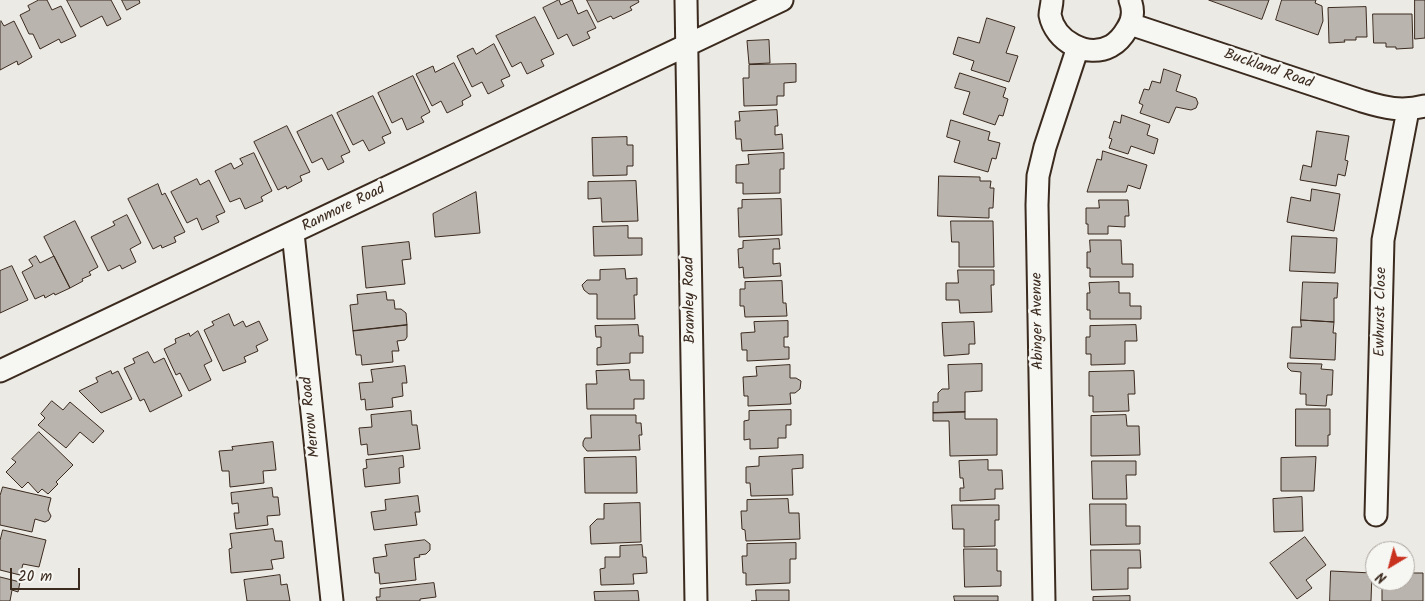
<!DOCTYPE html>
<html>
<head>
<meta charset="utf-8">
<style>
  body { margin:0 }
  #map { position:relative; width:1425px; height:601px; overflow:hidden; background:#ebeae5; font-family:Kalam,sans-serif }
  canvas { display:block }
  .north { position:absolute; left:1365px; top:541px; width:50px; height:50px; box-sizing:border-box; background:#f6f6f2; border:1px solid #aba49d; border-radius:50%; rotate:217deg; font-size:14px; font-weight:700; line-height:20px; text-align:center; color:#3b2a1e }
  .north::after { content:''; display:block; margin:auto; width:18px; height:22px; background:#c8321e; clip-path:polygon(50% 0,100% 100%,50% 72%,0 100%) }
  .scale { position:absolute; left:10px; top:568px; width:70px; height:22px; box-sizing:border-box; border:2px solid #3b2a1e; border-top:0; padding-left:6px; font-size:15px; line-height:18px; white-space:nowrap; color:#3b2a1e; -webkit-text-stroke:4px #f6f6f2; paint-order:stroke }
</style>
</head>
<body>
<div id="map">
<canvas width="1425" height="601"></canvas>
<div class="north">N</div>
<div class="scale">20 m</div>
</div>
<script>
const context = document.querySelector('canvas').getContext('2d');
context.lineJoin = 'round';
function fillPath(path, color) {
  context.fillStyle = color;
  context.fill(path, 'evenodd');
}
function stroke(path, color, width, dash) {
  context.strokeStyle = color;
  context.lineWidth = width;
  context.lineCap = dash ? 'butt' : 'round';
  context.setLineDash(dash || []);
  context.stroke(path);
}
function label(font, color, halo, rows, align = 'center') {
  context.font = font + ' Kalam,sans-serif';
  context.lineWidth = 5;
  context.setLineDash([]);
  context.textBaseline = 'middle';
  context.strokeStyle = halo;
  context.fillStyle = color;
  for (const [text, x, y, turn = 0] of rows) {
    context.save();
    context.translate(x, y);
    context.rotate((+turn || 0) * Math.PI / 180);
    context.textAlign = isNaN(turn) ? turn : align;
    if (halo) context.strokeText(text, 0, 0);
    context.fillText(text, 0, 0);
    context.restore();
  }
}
const building = new Path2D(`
  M39,0H47L52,10L61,6L76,36L61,43L59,39L40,49L33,34H29L20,15L30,10L28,6Z
  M67,0H111L121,19L107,26L102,16L81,27Z
  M122,0H139L140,3L127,10Z
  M559,0L561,5L572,0L578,14L587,10L596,28L587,32L590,38L573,46L567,34L558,39L543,8Z
  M587,0H638L639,2L630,7L632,10L613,19L611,16L598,22Z
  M1209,0H1269L1262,19Z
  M1282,0H1316L1315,3L1322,6L1323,21L1318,35L1276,20Z
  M1415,0H1425V38L1415,39Z
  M1366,7L1367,37H1356V40H1344L1345,42L1329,43L1328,8Z
  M1373,14H1412L1413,48L1396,49V47H1386V43H1374Z
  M535,17L554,54L541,60L544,66L527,74L521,62L512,67L496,36Z
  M987,18L1015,27L1006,53L1018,56L1009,82L971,70L974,61L953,54L958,37L979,43Z
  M1,21L4,26L14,21L32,57L18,65L17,61L0,70V22Z
  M769,40L770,63L749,64L747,41Z
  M494,44L510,76L501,80L504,86L488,94L482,82L472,87L457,56L473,48L476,54Z
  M454,63L471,96L462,101L463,105L447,113L441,101L432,106L416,74L433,66L435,72Z
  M796,64V82L784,83V96H777V105L744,106L743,78H749V65Z
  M1164,69L1181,75L1176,91L1196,98L1198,103L1196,108L1191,110L1176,107L1169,123L1140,113L1143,105L1139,103L1144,89L1149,90L1152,81L1160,83Z
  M960,73L1006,88L1003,97L1008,99L1003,116L999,115L995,125L963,114L970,92L955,88Z
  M413,76L430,112L421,117L424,122L407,130L402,118L392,123L378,93Z
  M373,96L391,133L382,137L385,143L369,151L363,140L353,145L337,113Z
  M777,110L778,126H775V135L782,134L783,149L742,151L741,139H736L735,121H740L739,112Z
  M332,115L350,152L341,156L344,162L328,170L322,158L312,163L297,132Z
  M1122,115L1150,125L1147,135L1158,139L1154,154L1131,146L1128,154L1109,148L1112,139L1109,138L1114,121L1120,123Z
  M951,120L990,132L988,140L1000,143L996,159L992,158L988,172L954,162L960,141L947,137Z
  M287,126L310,172L300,176L302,181L287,189L286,186L278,190L254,142Z
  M1317,131L1349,136L1345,160L1348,161L1345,176L1338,174L1336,186L1300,180L1303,165L1311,167Z
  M627,137V145H633V166H627V175L593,176L592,138Z
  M1103,151L1147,165L1140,189L1128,185L1126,192H1087L1097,159L1101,160Z
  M254,153L272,191L261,197L263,201L245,209L240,198L230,202L215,171L231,163L234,169L243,164L240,159Z
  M784,153V169H780V193L743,194V183H736V165L749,164L748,155Z
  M939,176L980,177V181H991L990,188H994L993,208H989V218L938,216Z
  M197,179L200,185L209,180L225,212L216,216L219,222L202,230L197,218L187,223L171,192Z
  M636,181L638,221L602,222L601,198L588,199V182Z
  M158,184L162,195L165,193L185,232L174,237L176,242L162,248L161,245L153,249L128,199Z
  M1312,189L1340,194L1334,231L1287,222L1291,197L1310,201Z
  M476,192L480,233L435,237L433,214Z
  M781,199L782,235L739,237L738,208H742V200Z
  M1099,200H1128L1129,216H1125V227L1108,226V234H1088V224H1086V208H1099Z
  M127,215L141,243L130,249L136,262L122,269L120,265L108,271L91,237L115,225L113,222Z
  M75,221L98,267L89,272L91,275L82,279L83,281L70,288L44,237Z
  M951,221H993L994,267H959V242H952Z
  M628,226V238H642V255L594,256L593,227Z
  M1292,236L1337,238L1335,273L1290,271Z
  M779,239L780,249H773V264L780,263L781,276L744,278L743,267L739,268L738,249L743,248V241Z
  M1090,240H1121L1122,264H1133V277H1090V268H1087V252H1090Z
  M409,242L411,259L402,260L405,284L366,288L362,247Z
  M36,256L40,263L54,256L70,288L55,295L54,293L45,298L44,295L35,299L22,272L33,266L29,260Z
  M12,266L28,300L0,313V271Z
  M625,269L626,279L637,278V295H634L635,319H597V294H589L584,290L582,285L587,280H600V270Z
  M958,270H994V285H991L992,312L960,313L959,300H946V283H958Z
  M782,281L783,303H786L787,316L745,317L744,306H740V289H745V282Z
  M1119,282V293H1130V306H1141V319H1090V310H1087V293H1090L1089,283Z
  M1303,282L1338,283L1337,298H1334V322L1301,320Z
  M386,292L387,300H394L395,309H401L406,313L407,325L353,331L350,305L358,304L357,295Z
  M229,314L234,326L243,321L246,327L259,321L268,340L256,346L258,351L244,357L246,362L223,371L204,330L214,325L212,322Z
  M1301,320L1334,322L1333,333H1336L1335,360L1290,358L1292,327H1301Z
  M788,321V337H784V347H789V359L747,361V350H742L741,333L755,332L754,322Z
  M974,322L975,344H969V354L944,356L942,323Z
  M407,325V337L405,340L397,341L399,351H392L393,362L362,365L361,355H356L353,331Z
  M638,325L639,336H643V353H630V363L597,365V348L601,347V337H596L595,326Z
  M1136,325L1137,341H1125V364L1091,365V354H1086V337H1090V326Z
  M198,331L212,361L204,365L211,380L189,391L180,373L176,375L164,349L176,343L175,339L189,333L190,336Z
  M148,352L154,363L164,358L182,396L150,412L144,399L140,401L124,368L135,363L133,359Z
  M1288,363L1322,364L1321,369L1333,370L1332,395H1327L1326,406L1306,405V394H1300L1301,372L1291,371L1288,368Z
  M982,364V391L965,392V412L933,413V402H938V393L942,389H949L948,365Z
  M790,365V378H796L801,381L800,389L795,393H790L791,404L748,406V396H744L743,377L757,376L756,367Z
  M405,366L407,383H402L403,396L392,398L393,407L366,410L365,399L361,400L359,383L373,382L371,370Z
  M629,370L630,380H644V399H634V409H587L586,384H597L596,371Z
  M111,371L112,374L118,371L132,399L101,413L79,391L98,382L96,378Z
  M1134,371L1135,394H1128L1129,411L1093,412V396H1089V372Z
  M52,401L63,410L70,402L104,431L93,443L80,432L66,448L38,425L45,418L41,414Z
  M1296,409H1330V435H1328V446H1296Z
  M791,410V425H786V438H778V448L750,449V439L744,440V421L749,420V411Z
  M411,411L412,425H417L420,449L368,455L367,444L361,445L359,428L372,427L371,415Z
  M965,412V419H997V455L950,456L949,421H933V413Z
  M591,415H636V423H641L642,435H639L640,450L587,451L583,446V442L585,438H591Z
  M1126,415L1127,426H1139L1140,455L1091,456V416Z
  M39,432L73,465L56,482L58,484L48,494L42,489L38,493L28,482L22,488L6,472L16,462L12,459Z
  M273,442L276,470L263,471L264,483L230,487L229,471H222L219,451L233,450L232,447Z
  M803,455V468L792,469L793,495L751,496L750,483H746V467L759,466V457Z
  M403,456L404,467L399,468L400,483L365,487L363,469L367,468L366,460Z
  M636,457L637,493H585L584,458Z
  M1316,457L1314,491H1281V458Z
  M988,460V470H1002L1003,489H995V499L960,501V488H964L963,478H960L959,461Z
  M1092,461H1136V475H1126L1127,499H1093Z
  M3,487L51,498L48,510L51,516L49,520L45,522L35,519L32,532L0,525V496Z
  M272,488L273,497H278L280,515L267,516L268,525L236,529L234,513H239L238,503L232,504L231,493Z
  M418,496L420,512H415L417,525L374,530L371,512L386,510L385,500Z
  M1302,497L1303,531L1274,532L1273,499Z
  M788,499L789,513H799L800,539L746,541L745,530L742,529L741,511H747V500Z
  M640,503L641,542L591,544L590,526L597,519H604V504Z
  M1090,504H1126V526H1140V544L1091,545Z
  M952,505H999V520H995V546L964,547V529H953Z
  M273,529L275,541H282L284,558L271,560L273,569L231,573L229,549L232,548L230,534Z
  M3,530L46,540L39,567L23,564L20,575L0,570V541Z
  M1305,537L1326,565L1306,580L1312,588L1297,599L1270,563Z
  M425,540L430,544V550L426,554L419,555L420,557L414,558L416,580L380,584L379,573H375L373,558L387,556L385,545Z
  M796,543V559H790V583L746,585V573H743L742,556H747V544Z
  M642,545L643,557H646L647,573L633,574L634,584L601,585L600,569L605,568V557H620V546Z
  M964,549H997V571H1001V586L965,587Z
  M1091,550H1140L1141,568H1128V589L1092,590Z
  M1331,571L1372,573L1371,601H1330Z
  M1405,573H1423V601H1382V581H1405Z
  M280,575L281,585L287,584L290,601H247L244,580Z
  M0,577L20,582L18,592L12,590L10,601H0Z
  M434,583L436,597L420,599V601H377L376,597H380V589Z
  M756,590H789V601H751H756Z
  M638,591L639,601H595L594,592Z
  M954,596H998V601H955Z
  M1130,596V601H1093V597Z`);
fillPath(building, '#bab4ae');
stroke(building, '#3b2a1e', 1);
const minor = new Path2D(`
  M686,0L696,601
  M1052,0C1052,5 1050,11 1050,15C1055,41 1087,59 1111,46C1118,42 1123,36 1127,29C1133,20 1134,10 1130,0
  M1130,24L1362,101C1385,108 1401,112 1425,106
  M293,233L332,601
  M0,371L782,0
  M1376,515L1383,240L1408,110
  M1044,601L1037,205L1038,176L1045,147L1078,47`);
stroke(minor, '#3b2a1e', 25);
stroke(minor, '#f6f6f2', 21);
label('15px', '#3b2a1e', '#f6f6f2', [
  ["Buckland Road",1268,70,19],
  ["Ranmore Road",344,209,-26],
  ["Bramley Road",691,300,-91],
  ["Ewhurst Close",1382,312,-89],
  ["Abinger Avenue",1039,321,-91],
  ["Merrow Road",312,417,-96]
]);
</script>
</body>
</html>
